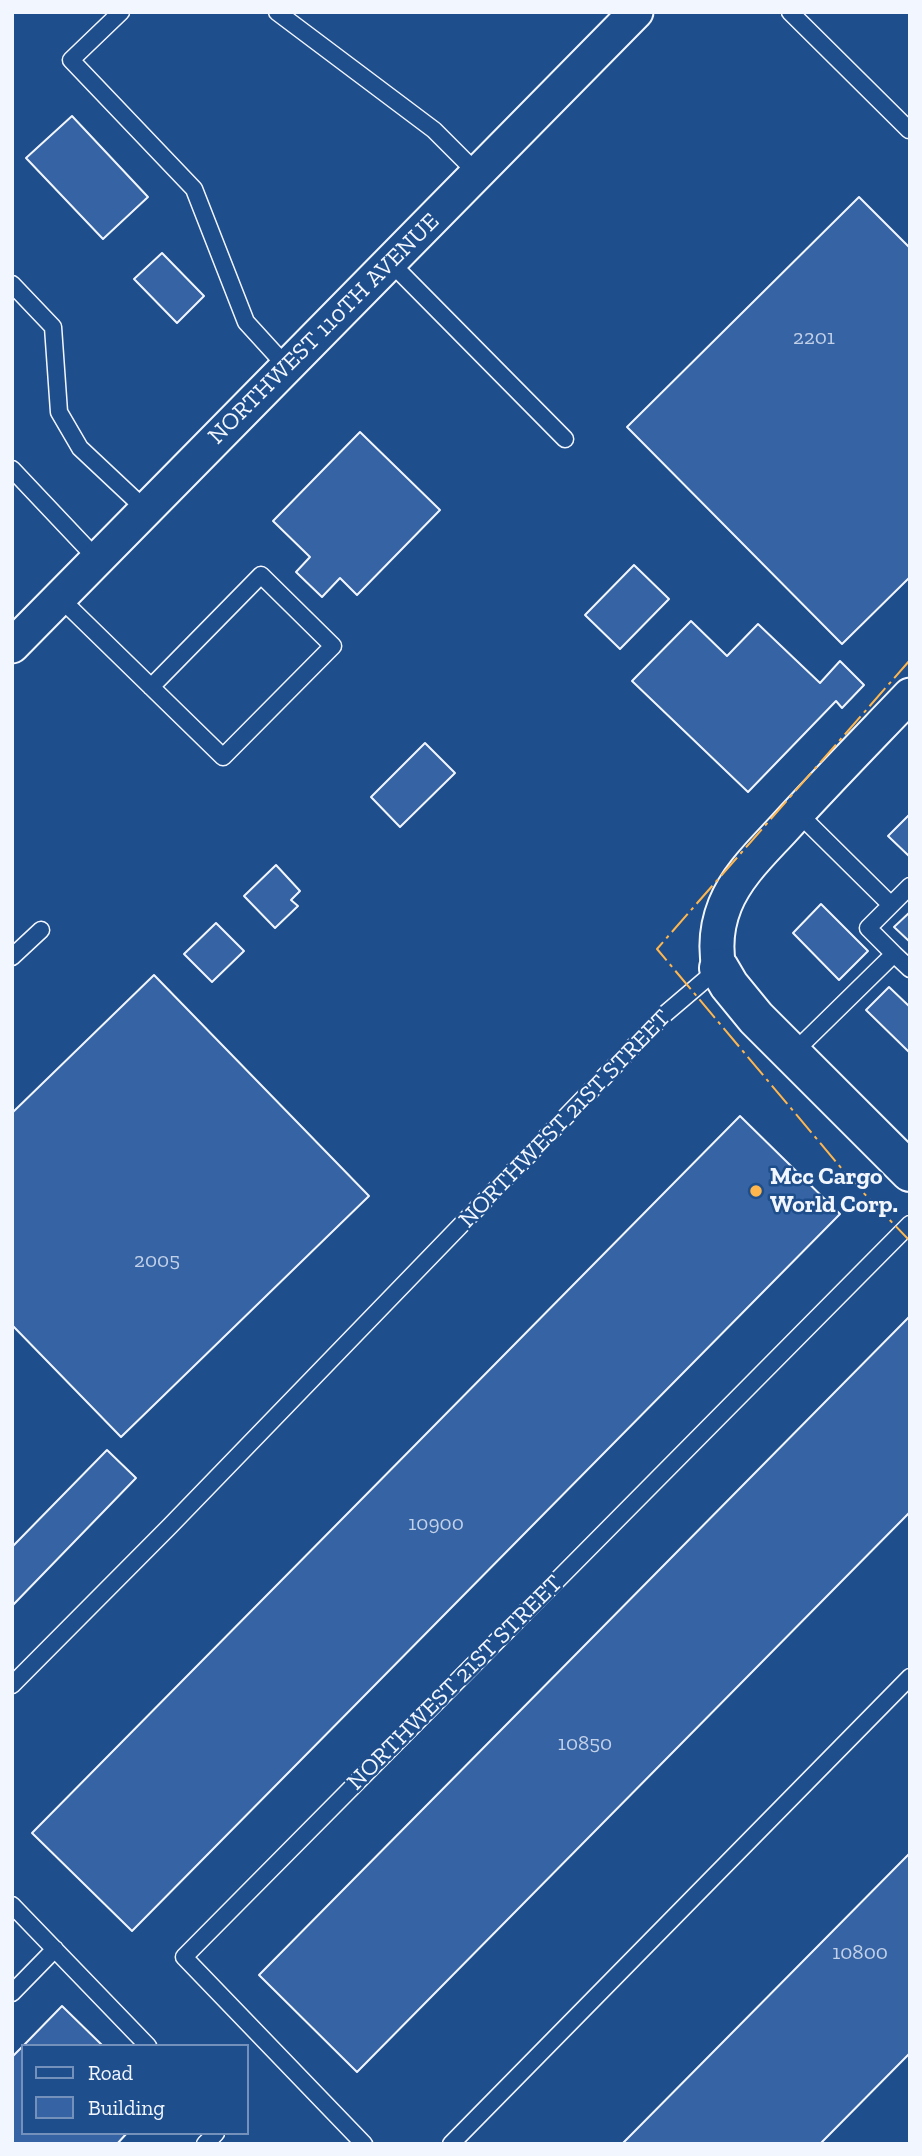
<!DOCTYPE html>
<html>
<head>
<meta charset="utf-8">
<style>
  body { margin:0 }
  #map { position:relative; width:922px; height:2156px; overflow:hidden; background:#1f4e8c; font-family:"Zilla Slab",serif }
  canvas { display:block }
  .frame { position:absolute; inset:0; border:14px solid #f2f6ff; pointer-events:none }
  .legend { position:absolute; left:21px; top:2044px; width:228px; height:91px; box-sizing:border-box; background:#1f4e8c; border:2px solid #7391ba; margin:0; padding:9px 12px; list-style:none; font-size:21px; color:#f2f6ff }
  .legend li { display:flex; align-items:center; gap:14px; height:35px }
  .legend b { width:35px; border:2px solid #7391ba }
</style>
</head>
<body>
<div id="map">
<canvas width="922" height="2156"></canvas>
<div class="frame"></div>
<ul class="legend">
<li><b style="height:9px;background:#1f4e8c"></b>Road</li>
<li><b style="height:19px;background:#3563a3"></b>Building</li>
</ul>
</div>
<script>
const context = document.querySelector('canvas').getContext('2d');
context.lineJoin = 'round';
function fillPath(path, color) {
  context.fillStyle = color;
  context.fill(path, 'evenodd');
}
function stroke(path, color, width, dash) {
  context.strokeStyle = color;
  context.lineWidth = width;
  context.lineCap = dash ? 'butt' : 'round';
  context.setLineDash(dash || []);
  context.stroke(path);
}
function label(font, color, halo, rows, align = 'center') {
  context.font = font + ' "Zilla Slab",serif';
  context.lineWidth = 5;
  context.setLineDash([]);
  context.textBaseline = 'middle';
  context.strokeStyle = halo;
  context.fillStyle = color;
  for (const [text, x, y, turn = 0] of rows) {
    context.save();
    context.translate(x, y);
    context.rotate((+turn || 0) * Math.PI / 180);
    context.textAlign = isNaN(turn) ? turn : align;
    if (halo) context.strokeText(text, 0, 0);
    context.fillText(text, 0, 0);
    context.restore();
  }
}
const building = new Path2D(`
  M72,116L148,197L103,239L26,158Z
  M859,197L910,248V577L842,644L627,427Z
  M162,253L204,296L177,323L134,279Z
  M360,432L440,510L357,595L340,578L322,597L296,572L310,557L273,521Z
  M634,565L669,599L620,649L585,615Z
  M691,621L727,656L758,624L820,683L840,661L864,685L842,708L836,701L748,792L632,681Z
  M425,743L455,773L400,827L371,797Z
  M910,814V857L888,836Z
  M276,865L300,891L291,900L298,906L275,928L244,896Z
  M821,904L868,951L839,980L793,933Z
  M910,912V942L894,927Z
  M216,923L244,951L212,982L184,954Z
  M154,975L369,1196L121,1437L12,1325V1113Z
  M889,987L910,1007V1053L866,1010Z
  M740,1116L840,1214L132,1931L32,1833Z
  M910,1316V1512L357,2072L259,1975Z
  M107,1450L136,1478L12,1606V1547Z
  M910,1853V2053L820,2144H622Z
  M62,2006L103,2046H23Z
  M23,2046V2133H127L117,2144H12V2057Z`);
fillPath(building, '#3563a3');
stroke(building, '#f2f6ff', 2);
const service = new Path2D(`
  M121,12L71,60L194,189L246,322L287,367
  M277,12L434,130L477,173
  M790,12L909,130
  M390,262L565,439
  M12,284L53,327L59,412L80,448L146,510
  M12,469L97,559
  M60,598L223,757L333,646L261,575L151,687
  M798,813L891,905L868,928L894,954
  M891,905L910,886
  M12,957L41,930
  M792,1054L894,954L910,969
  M12,1685L170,1526L665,1014L719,968
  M12,1905L148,2046
  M12,1993L55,1949
  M205,2144L216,2133
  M364,2144L184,1957L910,1224
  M451,2144L910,1677`);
const minor = new Path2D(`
  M12,646L636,12
  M719,968C715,947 717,925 725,905C737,875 763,851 784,828C825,783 868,739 910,695`);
const tertiary = new Path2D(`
  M719,968L729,985L756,1018L910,1172`);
stroke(service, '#f2f6ff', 19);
stroke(minor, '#f2f6ff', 37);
stroke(tertiary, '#f2f6ff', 42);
stroke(service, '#1f4e8c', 16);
stroke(minor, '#1f4e8c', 33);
stroke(tertiary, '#1f4e8c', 38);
stroke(new Path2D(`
  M910,660L657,949L853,1182L910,1241`), '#ffb74d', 2, [24, 5, 3.5, 5]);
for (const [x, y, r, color] of [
  [756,1191,7,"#ffb74d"]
]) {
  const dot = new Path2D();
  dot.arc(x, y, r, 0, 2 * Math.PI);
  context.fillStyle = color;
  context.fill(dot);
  stroke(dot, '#1f4e8c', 2.5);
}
label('21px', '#c3d1e8', null, [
  ["2201",814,338],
  ["2005",157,1261],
  ["10900",436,1524],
  ["10850",585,1744],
  ["10800",860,1953]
]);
label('24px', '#f2f6ff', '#1f4e8c', [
  ["NORTHWEST 110TH AVENUE",324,329,-45],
  ["NORTHWEST 21ST STREET",565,1119,-46],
  ["NORTHWEST 21ST STREET",455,1683,-45]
]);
label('bold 24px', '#f2f6ff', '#1f4e8c', [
  ["Mcc Cargo",770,1177],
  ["World Corp.",770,1205]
], 'left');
</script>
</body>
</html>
